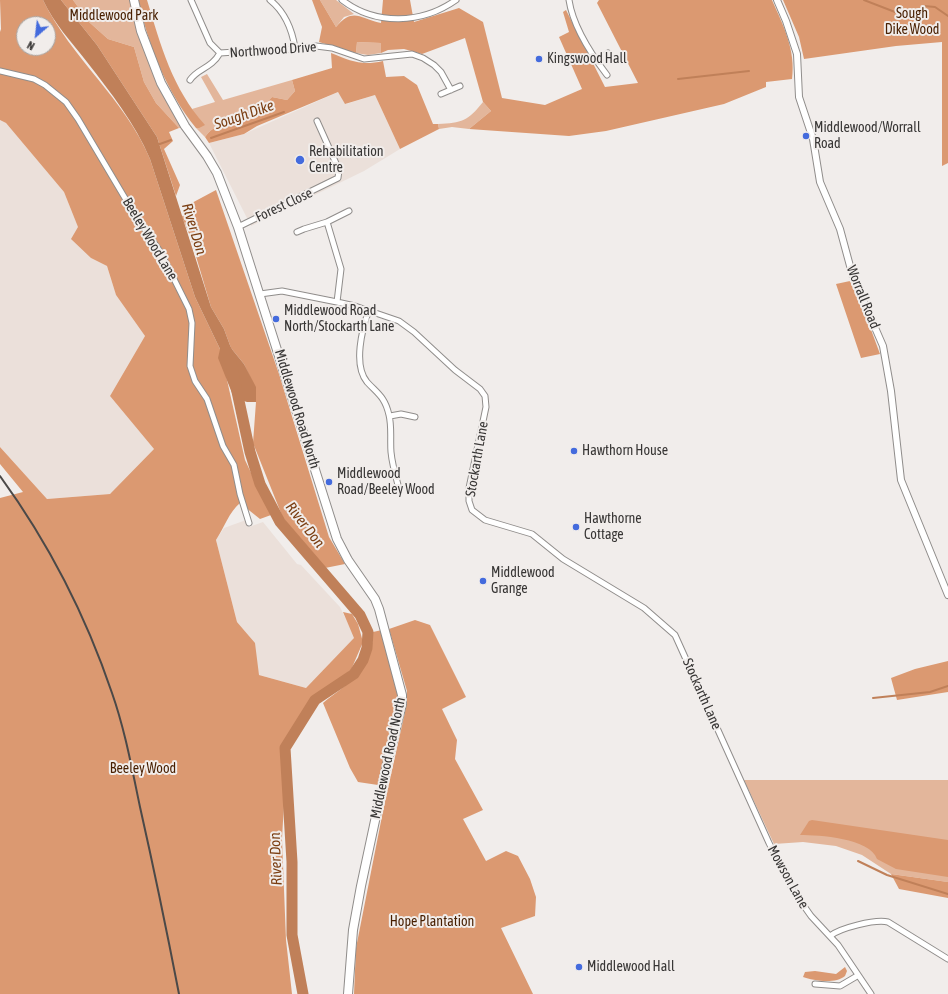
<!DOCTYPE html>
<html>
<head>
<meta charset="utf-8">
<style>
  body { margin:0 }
  #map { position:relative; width:948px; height:994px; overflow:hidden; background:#f1edeb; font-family:"Asap Condensed",sans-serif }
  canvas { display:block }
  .north { position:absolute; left:16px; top:16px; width:40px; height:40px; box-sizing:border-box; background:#f1edeb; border:1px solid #a7a4a2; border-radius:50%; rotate:208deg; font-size:11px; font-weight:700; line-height:16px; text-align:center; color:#383635 }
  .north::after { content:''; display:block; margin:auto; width:14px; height:18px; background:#446bdd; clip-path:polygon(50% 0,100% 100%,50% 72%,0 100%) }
</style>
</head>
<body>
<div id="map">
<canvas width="948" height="994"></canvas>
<div class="north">N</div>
</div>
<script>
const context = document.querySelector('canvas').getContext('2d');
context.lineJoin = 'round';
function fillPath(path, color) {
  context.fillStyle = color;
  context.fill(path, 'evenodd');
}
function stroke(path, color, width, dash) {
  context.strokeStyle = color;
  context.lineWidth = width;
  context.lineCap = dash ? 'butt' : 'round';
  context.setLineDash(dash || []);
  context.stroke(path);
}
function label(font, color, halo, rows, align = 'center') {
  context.font = font + ' "Asap Condensed",sans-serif';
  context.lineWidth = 4;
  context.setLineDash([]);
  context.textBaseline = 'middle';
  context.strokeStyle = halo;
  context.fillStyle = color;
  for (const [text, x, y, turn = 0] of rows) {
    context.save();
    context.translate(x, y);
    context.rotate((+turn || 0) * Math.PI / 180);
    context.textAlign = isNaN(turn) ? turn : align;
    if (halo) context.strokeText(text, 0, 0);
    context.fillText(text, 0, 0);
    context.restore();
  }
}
fillPath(new Path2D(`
  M338,92L346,104L375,95L400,149L364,171L251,226L209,143L244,134Z
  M0,120L6,123L64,192L91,258L107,266L116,295L145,336L110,396L154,449L110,494L47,499L0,447Z
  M246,520L249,527L263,522L297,564L301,565L340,607L355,638L306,688L259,675L249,636L237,622L216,540L224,528Z`), '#ebe0da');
fillPath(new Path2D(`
  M73,0H131L184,128H179L156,103L144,82L134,47L108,39L89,22Z
  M320,0H336L354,14L344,17L336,27Z
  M357,42L382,43L381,53L368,55L356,53Z
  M207,74L223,100L292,80L295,91L287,100L272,97C261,109 247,116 232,122C218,128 215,124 205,137L196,128H199L192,109L215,102L201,77Z
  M483,102L491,111L469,129L452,127L439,129L438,124C462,123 468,121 483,102Z
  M744,780H948V882L891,874L862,855L836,846L803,842L774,844Z`), '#e3b69b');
fillPath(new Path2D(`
  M0,0H43C71,58 125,99 150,159L195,297L220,349L245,460L271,515L260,519L240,503C229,512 224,528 216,540L237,622L255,643L259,675L306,688L354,638L343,612L352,614L358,624L363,642L351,670L326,689L293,729L286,767L282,839L286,940L292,994H0V498L23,492L0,464V447L47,499L110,494L154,449L110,396L145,336L116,295L107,266L91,258L71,239L78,227L64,192L6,123L0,120V32L1,29ZM24,24H48V48H24Z
  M61,0H73L89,22L108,39L134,47L144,82L156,103L179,128L169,132L173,141L164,149L180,185L176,196L157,137L97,45Z
  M138,0H147C161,46 172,88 205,125L199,128H196C166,91 149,46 138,0Z
  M312,0H320L336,27C353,7 359,18 381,23L383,0H410L414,22L459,8L483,22L502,98L545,105L582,89L559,37L569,32L563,12L566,10L605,87L638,83L597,3L599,0H772C783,25 796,50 792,79L766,82V87L724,104L606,131L569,136L469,129L491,111L483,102L465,38L422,54L404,49L388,50L381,53V43L357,42L356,53L319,42L322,27Z
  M783,0H948V163L942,166V42L896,46L804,59L799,37Z
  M331,53C351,61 361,66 383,61L386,77L404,76L417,85L433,124H438L439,129L400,149L375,95L345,104L338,92L257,126L244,134L209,143L205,137C215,124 218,128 232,122C247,116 261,109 272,97L287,100L295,91L292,80L332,68Z
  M216,190L279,374L329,537L345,564L325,568L283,518L253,443L256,402L255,387L244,364L231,348L224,329L211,307L190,236L182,217L188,205Z
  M850,281L870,327L880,354L861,358L836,284Z
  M415,620L430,625L466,697L442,709L457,740L455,759L483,810L463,819L486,861L506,851L518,856L530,879L536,897L535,916L501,928L533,994H354L356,948L384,806L405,712L407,691L389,629Z
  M382,630L398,691V703L378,785L358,782L350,768L323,703C351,680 372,673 373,632Z
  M948,661V692L897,700L891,678L915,669Z
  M812,820L948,840V877L896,869L877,859C870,838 819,835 800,835L809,821Z
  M891,874L948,882V898L899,889Z
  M845,967L847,971L845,976C836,984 814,981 803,977L805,972L815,971L836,974Z`), '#db9971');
fillPath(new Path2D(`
  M43,0H61L97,45L157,137L211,307L224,329L231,348L244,364L256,387V402H247L234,398L218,358L220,349L195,297L150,159C135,123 111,93 87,62C70,40 55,25 43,0Z`), '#c08059');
stroke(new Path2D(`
  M864,0L895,12
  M924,6L935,7L948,16
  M678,79L749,71
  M211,138L284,112
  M157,145L171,140
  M873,698L930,692L948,686
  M858,861L887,875L948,894`), '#c08059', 2);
stroke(new Path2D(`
  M226,350L230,359L250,452L260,484L280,522L360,615L368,632L367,648L363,660L354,674L315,700L285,748L292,862V935L303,994`), '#c08059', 11);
const minor = new Path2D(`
  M270,0C285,12 292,29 295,48
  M342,0C376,26 422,24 456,0
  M569,0C573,27 591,54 607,75
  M220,53L250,51H275L316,46L332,48L364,59L412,54L423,58L434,65L441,72L451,90
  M597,61L608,53
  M0,71L34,79L45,85L66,102L78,119L135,215L161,253L189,309L192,323L190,366L195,381L207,399L223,446L234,465L240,494L249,523
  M190,80C198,68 211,69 220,53L210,43L191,0
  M441,94L460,86
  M327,222L341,269L337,302
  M238,227L338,178L339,170L317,121
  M297,232L304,229L327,222L349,211
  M260,294L282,291L337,302L355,306L399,321L414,332L455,370L480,389L485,396L486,407L469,488V501L472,510L485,520L532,534L563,559L644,608L675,635L769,843L794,892L811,916L838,945L871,994
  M369,310C362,329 353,365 367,382C378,394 385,397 389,415C392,427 390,440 391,452C392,463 395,474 398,485
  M390,416L401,414L415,417
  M830,936C840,928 875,919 888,922L948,959
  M815,984L840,986L857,976`);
const tertiary = new Path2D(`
  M777,0L786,21L797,54L799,97L813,139L820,182L840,229L853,277L883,346L891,391L901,480L948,595`);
const primary = new Path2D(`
  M134,0L141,31L161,83L185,126L207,156L217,173L238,227L337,539L348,560L375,599L379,609L402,695V704L388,760L361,886L353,930L348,994`);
stroke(minor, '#908d8b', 7);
stroke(tertiary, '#908d8b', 8);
stroke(primary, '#908d8b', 10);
stroke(minor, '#fff', 5);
stroke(tertiary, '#fff', 6);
stroke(primary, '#fff', 8);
stroke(new Path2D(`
  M0,476C48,542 86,616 112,693C125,730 132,769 140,807C154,869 167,932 179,994`), '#4b4948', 2);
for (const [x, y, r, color] of [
  [539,59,4,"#446bdd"],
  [806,136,4,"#446bdd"],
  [300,160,5,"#446bdd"],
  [276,319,4,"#446bdd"],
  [574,451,4,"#446bdd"],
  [329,482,4,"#446bdd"],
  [576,527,4,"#446bdd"],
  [483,581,4,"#446bdd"],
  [579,967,4,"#446bdd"]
]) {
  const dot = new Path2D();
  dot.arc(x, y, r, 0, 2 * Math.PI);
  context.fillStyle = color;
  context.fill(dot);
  stroke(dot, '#f1edeb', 1.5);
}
label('14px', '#481f00', '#f1edeb', [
  ["Sough",912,14],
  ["Dike Wood",912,30],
  ["Middlewood Park",114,16],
  ["Beeley Wood",143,769],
  ["Hope Plantation",432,922]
]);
label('14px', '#383635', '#f1edeb', [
  ["Northwood Drive",273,50,-4],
  ["Forest Close",284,205,-25],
  ["Beeley Wood Lane",150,239,59],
  ["Worrall Road",863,297,68],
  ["Middlewood Road North",297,409,73],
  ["Stockarth Lane",477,459,-80],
  ["Stockarth Lane",702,694,66],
  ["Middlewood Road North",388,758,-78],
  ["Mowson Lane",788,877,61]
]);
label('14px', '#383635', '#f1edeb', [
  ["Kingswood Hall",547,59],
  ["Middlewood/Worrall",814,128],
  ["Road",814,144],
  ["Rehabilitation",309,152],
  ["Centre",309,168],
  ["Middlewood Road",284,311],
  ["North/Stockarth Lane",284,327],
  ["Hawthorn House",582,451],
  ["Middlewood",337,474],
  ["Road/Beeley Wood",337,490],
  ["Hawthorne",584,519],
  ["Cottage",584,535],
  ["Middlewood",491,573],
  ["Grange",491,589],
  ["Middlewood Hall",587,967]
], 'left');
label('italic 15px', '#7b3e12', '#f1edeb', [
  ["Sough Dike",244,115,-19],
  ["River Don",194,229,73],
  ["River Don",305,525,52],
  ["River Don",276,859,-92]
]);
</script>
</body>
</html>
